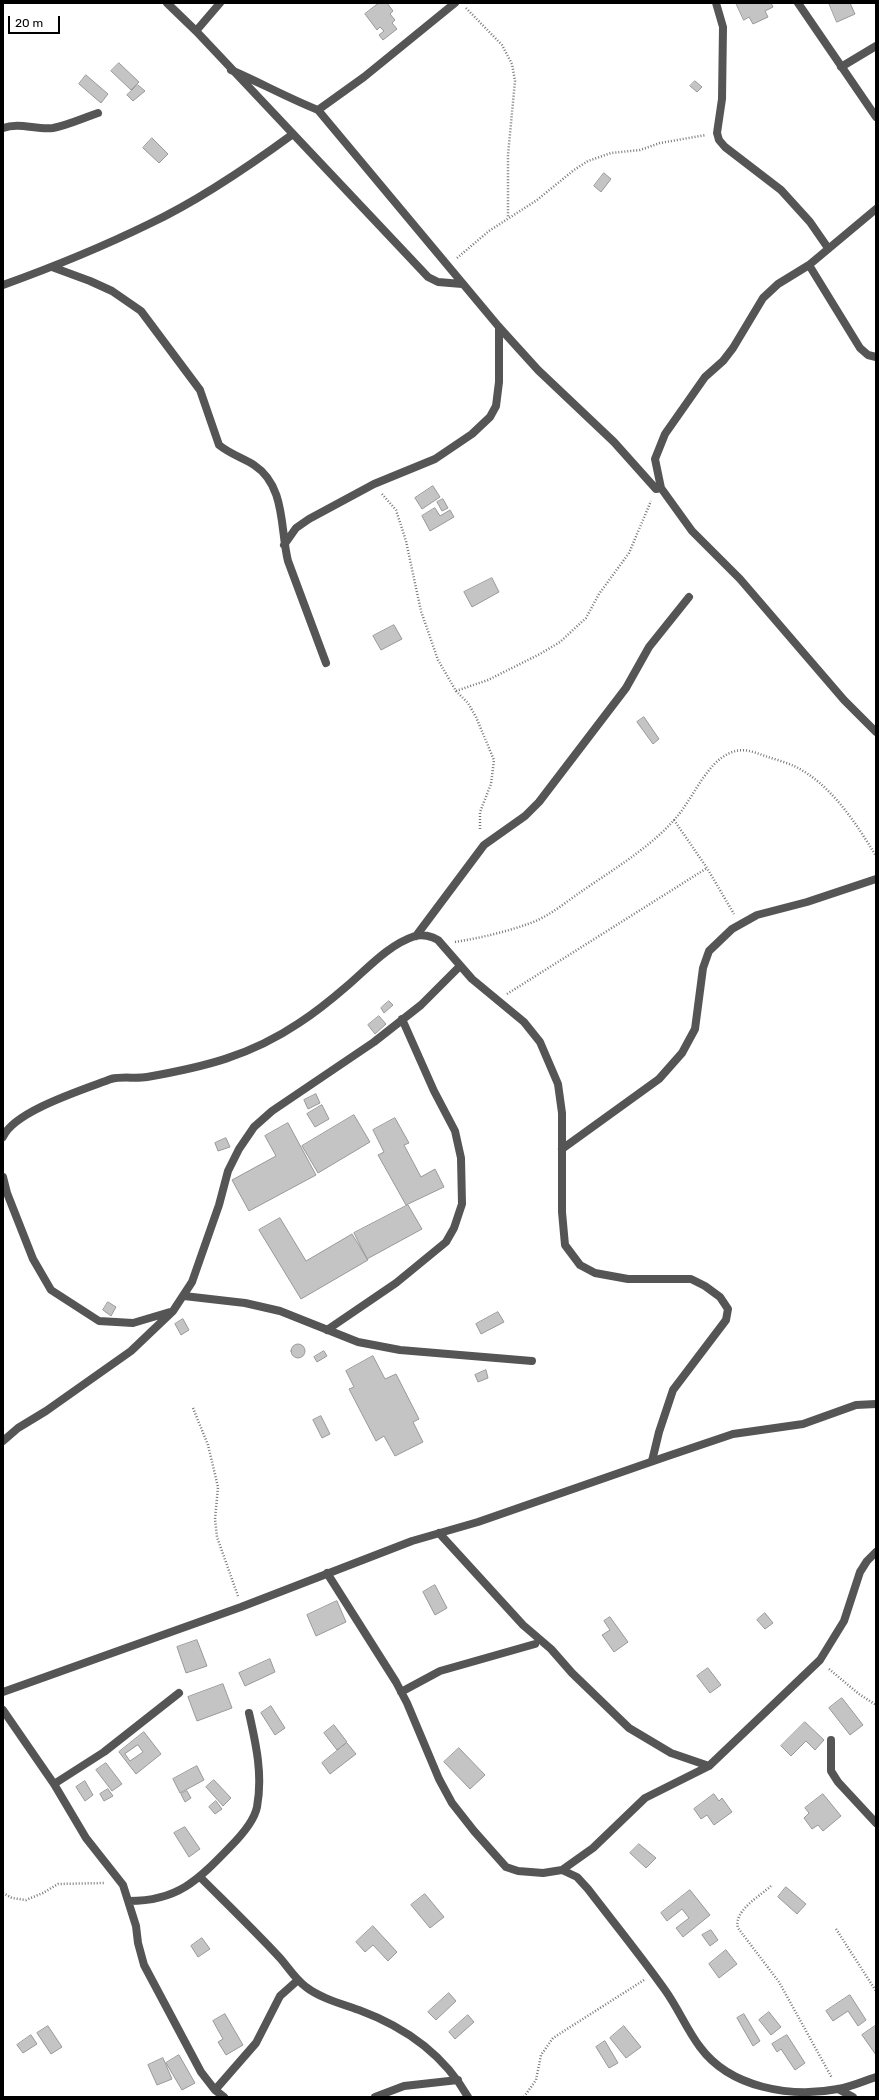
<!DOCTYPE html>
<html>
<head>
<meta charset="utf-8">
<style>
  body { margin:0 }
  #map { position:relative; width:879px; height:2100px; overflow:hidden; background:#fff; font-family:Rubik,sans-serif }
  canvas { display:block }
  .frame { position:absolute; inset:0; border:4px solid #000; pointer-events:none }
  .scale { position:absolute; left:8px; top:16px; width:52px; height:18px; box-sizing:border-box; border:2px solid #000; border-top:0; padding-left:5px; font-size:12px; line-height:14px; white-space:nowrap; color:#000; -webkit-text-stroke:3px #fff; paint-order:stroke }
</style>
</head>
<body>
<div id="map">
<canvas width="879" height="2100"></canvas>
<div class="frame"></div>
<div class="scale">20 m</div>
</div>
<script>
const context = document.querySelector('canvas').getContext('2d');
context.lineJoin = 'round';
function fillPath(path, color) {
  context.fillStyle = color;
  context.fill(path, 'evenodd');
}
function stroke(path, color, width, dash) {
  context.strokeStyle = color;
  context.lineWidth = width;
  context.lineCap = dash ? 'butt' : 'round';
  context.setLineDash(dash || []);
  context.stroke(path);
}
const building = new Path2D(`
  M379,3H387L393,11L390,14L395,20L392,23L397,29L383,40L379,35L384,31L380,27L377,30L365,14Z
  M736,3H771L773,7L765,11L768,17L753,24L749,17L744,20Z
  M829,3H850L855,14L837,22Z
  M119,63L139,82L131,90L111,71Z
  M86,75L108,94L101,103L79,84Z
  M695,81L702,87L697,92L690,86Z
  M138,85L145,91L133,101L127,95Z
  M152,138L168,154L159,163L143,148Z
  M604,173L611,179L601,192L594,186Z
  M433,486L440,497L422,509L415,498Z
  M443,499L448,508L442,511L437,502Z
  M435,508L440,516L450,510L454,517L430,531L422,516Z
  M492,578L499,592L472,607L464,592Z
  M394,625L402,639L381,650L373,636Z
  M644,717L659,739L653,744L637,722Z
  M389,1001L393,1005L384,1013L381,1008Z
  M379,1016L386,1024L375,1034L368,1025Z
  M316,1094L320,1103L308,1109L304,1100Z
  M322,1105L329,1119L315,1127L307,1114Z
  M354,1115L370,1142L318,1173L302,1146Z
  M395,1118L409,1143L404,1145L421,1177L435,1169L444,1187L406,1205L378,1155L384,1152L373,1130Z
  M288,1123L316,1175L249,1211L232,1180L276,1156L265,1136Z
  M226,1138L230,1147L218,1151L215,1143Z
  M408,1205L422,1229L367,1259L354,1233Z
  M280,1218L306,1261L352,1234L368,1260L301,1299L259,1230Z
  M108,1302L116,1307L111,1316L103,1310Z
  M498,1312L504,1322L481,1334L476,1324Z
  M183,1319L189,1330L181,1335L175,1324Z
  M291 1351a7 7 0 1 1 14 0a7 7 0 1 1-14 0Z
  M324,1351L327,1356L317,1362L314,1357Z
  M373,1356L385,1379L396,1374L419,1419L413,1422L423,1442L395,1456L384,1436L376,1441L349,1389L354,1387L346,1371Z
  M486,1370L488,1378L478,1382L475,1375Z
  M321,1416L330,1434L322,1438L313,1420Z
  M435,1585L447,1608L435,1615L423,1592Z
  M337,1601L346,1622L316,1636L307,1615Z
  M765,1613L773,1623L765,1629L757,1620Z
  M610,1617L628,1642L614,1652L602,1635L610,1630L604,1621Z
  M197,1640L207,1666L186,1673L177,1647Z
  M270,1659L275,1672L245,1686L239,1673Z
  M708,1668L721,1685L710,1693L697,1676Z
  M223,1684L232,1708L197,1721L188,1697Z
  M842,1698L863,1725L850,1735L829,1708Z
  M271,1706L285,1728L275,1735L261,1713Z
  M805,1722L824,1740L815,1750L806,1741L791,1756L781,1746Z
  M334,1725L347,1742L337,1750L324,1733Z
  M144,1732L161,1754L136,1774L119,1752ZM138,1745L143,1752L130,1761L125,1754Z
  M347,1743L356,1754L330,1774L322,1763Z
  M459,1748L485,1775L470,1789L444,1762Z
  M106,1763L122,1784L112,1791L96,1770Z
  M197,1766L204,1780L180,1793L173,1779Z
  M214,1780L231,1798L223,1806L206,1787Z
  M85,1781L93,1795L85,1801L76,1787Z
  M108,1789L113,1796L104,1801L100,1794Z
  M187,1791L191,1798L185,1802L181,1794Z
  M714,1794L719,1801L722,1798L732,1812L714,1825L707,1815L701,1819L694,1809Z
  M823,1794L841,1816L823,1831L818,1825L812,1829L804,1818L809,1813L805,1808Z
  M216,1801L222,1809L215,1814L209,1807Z
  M185,1827L200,1849L189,1857L174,1833Z
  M639,1844L656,1858L646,1868L630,1853Z
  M786,1887L806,1904L797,1914L778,1897Z
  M690,1890L710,1915L683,1937L676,1928L689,1918L682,1909L667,1921L661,1913Z
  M425,1894L444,1917L430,1928L411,1905Z
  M373,1926L397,1952L388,1961L373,1945L365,1952L356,1942Z
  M711,1930L718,1940L710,1946L702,1935Z
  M202,1938L210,1949L198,1957L191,1946Z
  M726,1950L737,1964L719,1978L709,1964Z
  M449,1993L456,2001L436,2020L428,2012Z
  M850,1995L866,2020L858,2026L848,2011L833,2021L826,2011Z
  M769,2012L781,2027L771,2035L759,2020Z
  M225,2014L243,2045L226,2055L218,2042L223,2039L213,2021Z
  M744,2014L760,2041L753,2046L737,2018Z
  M468,2015L474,2022L455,2039L449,2032Z
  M48,2026L62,2047L51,2054L37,2033Z
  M624,2026L641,2047L626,2058L610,2038Z
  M875,2026L876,2027V2055L862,2035Z
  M31,2035L37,2044L23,2053L17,2045Z
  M787,2035L805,2063L795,2070L781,2049L777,2052L772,2044Z
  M605,2041L618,2063L609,2068L596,2047Z
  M179,2055L195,2083L182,2090L166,2063Z
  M163,2058L172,2079L157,2085L148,2065Z`);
fillPath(building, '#c4c4c4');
stroke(building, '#999', 1);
stroke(new Path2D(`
  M466,8L502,45L512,64L515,81L508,155V218
  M457,258L489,231L537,200L574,170L588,161L611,153L640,150L660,143L706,135
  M382,494L396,510L406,541L421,611L438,660L456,691L468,703L476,717L494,760L491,784L480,812V831
  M456,691L488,680L540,654L560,642L586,618L599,594L629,553L651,501
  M674,820L707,868L734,914
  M455,942C480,938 505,932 528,924C549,917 567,901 585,889C617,867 649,848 675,819C693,799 706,763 730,753C742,747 754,752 765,756C774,759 785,762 794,766C830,783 856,823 876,856
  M507,994L707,868
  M193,1408L208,1445L218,1487L215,1519L217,1537L238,1596
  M829,1669L859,1694L876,1705
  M771,1886C760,1896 733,1911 738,1928L779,1982L832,2078
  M3,1893L12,1898L26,1900L43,1893L58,1884L105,1883
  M836,1929L876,1991
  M524,2097L536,2080L541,2055L553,2038L644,1980`), '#777', 2.5, [1, 2]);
stroke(new Path2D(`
  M416,936L484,845L525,816L539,802L626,688L649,647L689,597
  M3,1137C14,1111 85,1089 111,1079C123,1076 135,1079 147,1077C204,1067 250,1056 299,1023C316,1012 332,999 347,986C368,968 388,945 415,936C422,934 432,936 438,940L472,979L524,1022L540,1042L558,1084L562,1113V1212L565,1245L580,1265L595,1273L628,1279H691L705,1286L720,1297L728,1309L726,1320L673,1390L659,1432L652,1461
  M562,1149L659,1079L682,1053L695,1029L703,968L709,951L732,929L757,915L807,902L876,879
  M3,1177L7,1193L33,1259L51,1290L99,1321L133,1323L170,1312
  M184,1296L245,1303L280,1311L358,1342L400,1350L532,1361
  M327,1330L396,1283L446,1242L454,1228L462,1204L461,1158L455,1131L434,1091L402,1019
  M3,1441L18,1428L46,1411L131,1351L173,1311L192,1282L219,1205L228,1171L239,1149L254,1127L272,1111L374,1042L421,1005L460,966`), '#555', 8);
stroke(new Path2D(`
  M167,3L196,31L428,277L438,282L462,284
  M716,3L723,27L722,99L717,133L719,140L725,147L781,190L810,222L828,248
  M798,3L876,117
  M196,31L220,3
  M841,67L876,46
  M231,70C261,83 288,98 318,110L499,327L538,370L614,442L656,489L661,488L692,531L740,579L844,700L876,732
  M318,110L364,77L455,3
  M3,128C19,122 36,130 53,128C68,125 83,118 98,113
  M809,265L860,348L868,355L876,357
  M52,267L90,281L112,291L141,311L200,390L219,445C230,454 243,458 254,465C286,486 280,529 288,561L326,663
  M3,285C53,267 102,247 149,224C200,200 248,167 293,134
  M661,488L655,459L665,434L705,377L723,361L733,348L763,298L778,284L809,265L876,209
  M284,545L296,528L309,519L374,484L435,459L472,434L490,417L496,406L499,382V327
  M439,1533L523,1625L551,1649L572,1673L629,1728L671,1753L709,1766
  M327,1573L396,1682L407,1703L439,1779L452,1803L474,1831L506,1867L518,1871L543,1873L562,1870L577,1877L588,1889C614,1923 641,1956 665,1990C678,2008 687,2030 700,2047C730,2088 791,2098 838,2089C851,2087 864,2081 876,2077
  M3,1692L241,1607L412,1541L478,1522L665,1457L733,1434L803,1424L856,1405L876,1404
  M401,1692L440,1671L535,1644
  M3,1710L54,1784L86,1838L123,1885L136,1926L138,1943L144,1965L201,2072L215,2090L224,2097
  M831,1740V1771L838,1782L876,1823
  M54,1784L104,1752L179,1693
  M562,1870L593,1848L645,1798L709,1766L820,1660L844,1621L860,1572L867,1561L876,1552
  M200,1877C227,1904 254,1930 280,1958C288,1967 295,1979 306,1987C320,1998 342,2004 359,2010C405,2027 443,2053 468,2097
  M129,1901C178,1901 198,1880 230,1847C240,1837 254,1822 257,1807C263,1775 256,1744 249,1713
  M838,2089L853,2097
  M215,2090L256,2043L280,1996L298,1980
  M375,2097L404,2086L458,2080`), '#555', 8);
</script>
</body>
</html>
